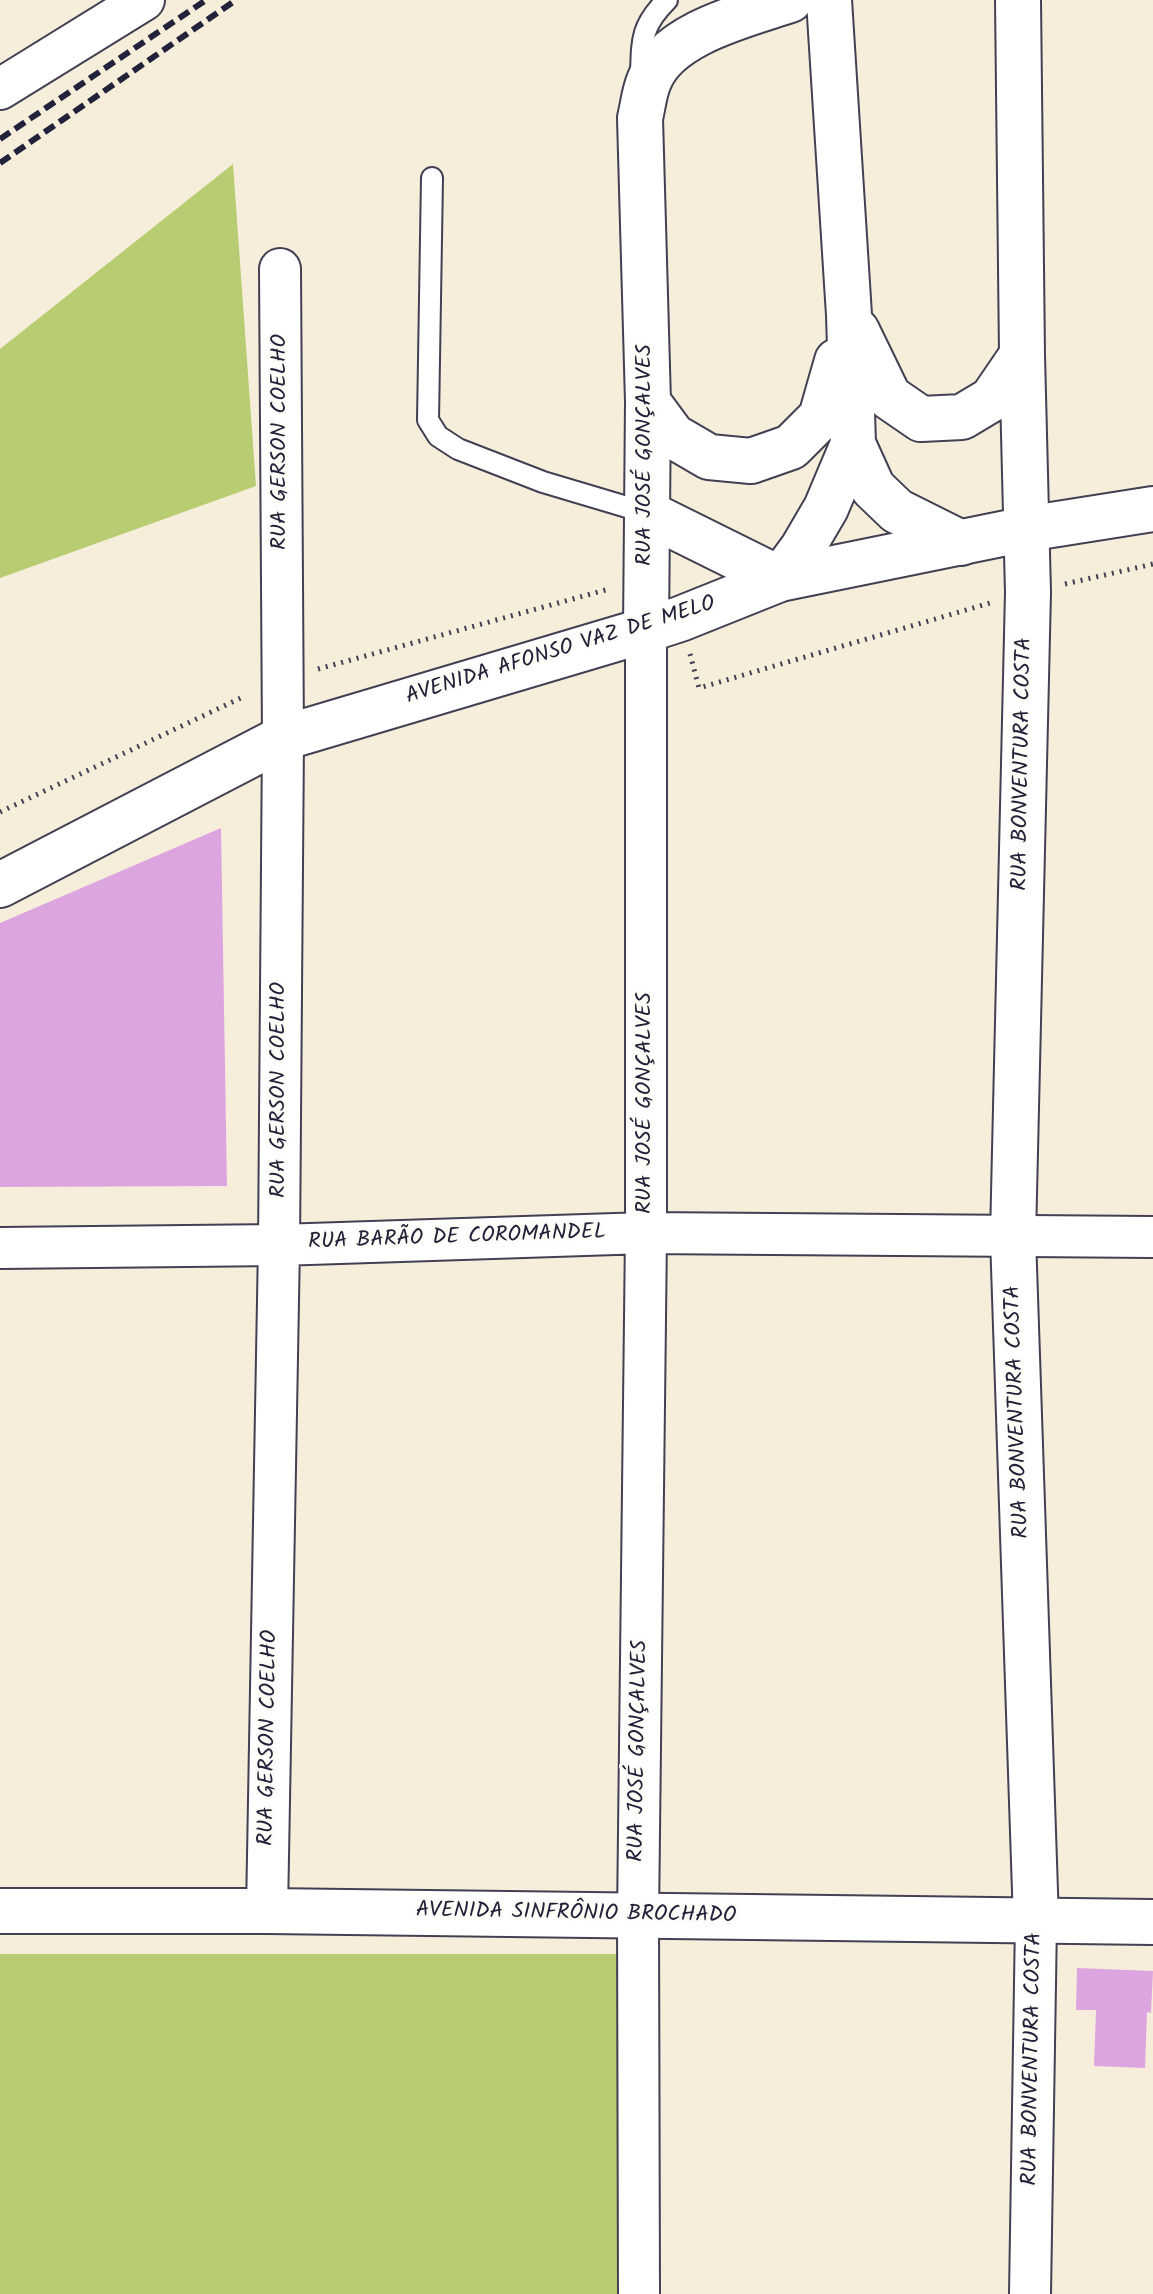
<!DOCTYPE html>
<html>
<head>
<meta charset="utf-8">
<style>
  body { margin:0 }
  canvas { display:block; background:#f7eddb }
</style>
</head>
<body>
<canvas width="1153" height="2294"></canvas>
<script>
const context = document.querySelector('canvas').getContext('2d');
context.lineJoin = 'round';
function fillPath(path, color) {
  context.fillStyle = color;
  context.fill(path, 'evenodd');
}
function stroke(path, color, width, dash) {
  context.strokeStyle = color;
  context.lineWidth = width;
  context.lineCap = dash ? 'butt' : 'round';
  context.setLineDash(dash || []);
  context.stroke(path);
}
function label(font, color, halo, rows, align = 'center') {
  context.font = font + ' Kalam,sans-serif';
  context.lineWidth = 6;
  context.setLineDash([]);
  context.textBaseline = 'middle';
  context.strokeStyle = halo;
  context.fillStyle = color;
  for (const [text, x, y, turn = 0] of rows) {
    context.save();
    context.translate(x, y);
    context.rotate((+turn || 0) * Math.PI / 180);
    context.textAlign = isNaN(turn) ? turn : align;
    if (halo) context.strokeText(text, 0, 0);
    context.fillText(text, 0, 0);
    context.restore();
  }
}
fillPath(new Path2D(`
  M233,164L256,486L0,578V349Z
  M0,1954H617V2294H0Z`), '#b8cd71');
fillPath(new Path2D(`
  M221,828L227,1186L0,1187V923Z
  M1077,1968L1153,1971L1151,2013L1147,2012L1145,2068L1094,2066L1096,2010H1076Z`), '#dda5e0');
const service = new Path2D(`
  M641,78C642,41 640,27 667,0
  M432,178L428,420L438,436L458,449L543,482L647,513`);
const minor = new Path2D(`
  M0,89L144,0
  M0,1248L279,1245L646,1233L1153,1237
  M267,1911L279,1245L283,738L280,269
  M639,2294L638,1917L646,1233V630
  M1030,2294L1036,1921`);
const tertiary = new Path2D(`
  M829,0L849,315L853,444L873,488L897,511L961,543
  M1018,0L1022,355L1028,592L1013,1237L1036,1921
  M857,331L889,397L921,419L962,417L992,399L1022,355
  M648,402L673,436L709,457L751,461L791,447L821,417L837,361
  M780,579L802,549L826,508L853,444
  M646,630L648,402L640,118C643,106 644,93 649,81C667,33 746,15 790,0`);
const secondary = new Path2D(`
  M647,513L780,579
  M0,885L283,738L646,630L680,619L780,579L1026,529L1153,509
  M0,1911H267L1153,1922`);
stroke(service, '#424053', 24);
stroke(minor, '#424053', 44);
stroke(tertiary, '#424053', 48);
stroke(secondary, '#424053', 48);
stroke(new Path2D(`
  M1065,584L1153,564
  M690,654L699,688L990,603
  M318,669L609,589
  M0,812L245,696`), '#424053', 5, [2, 6]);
stroke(service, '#fff', 20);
stroke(minor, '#fff', 40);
stroke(tertiary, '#fff', 44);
stroke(secondary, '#fff', 44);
stroke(new Path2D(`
  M0,139L206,0
  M0,163L236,0`), '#22223b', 6, [12, 6]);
label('22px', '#22223b', '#fdfcf7', [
  ["RUA GERSON COELHO",281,442,-90],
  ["RUA JOSÉ GONÇALVES",646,455,-90],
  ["AVENIDA AFONSO VAZ DE MELO",561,652,-17],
  ["RUA BONVENTURA COSTA",1024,764,-89],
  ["RUA GERSON COELHO",280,1090,-90],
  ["RUA JOSÉ GONÇALVES",646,1103,-90],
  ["RUA BARÃO DE COROMANDEL",457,1239,-2],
  ["RUA BONVENTURA COSTA",1019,1412,-92],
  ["RUA GERSON COELHO",270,1738,-89],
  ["RUA JOSÉ GONÇALVES",640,1751,-89],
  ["AVENIDA SINFRÔNIO BROCHADO",576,1915,1],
  ["RUA BONVENTURA COSTA",1034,2059,-89]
]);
</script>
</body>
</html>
